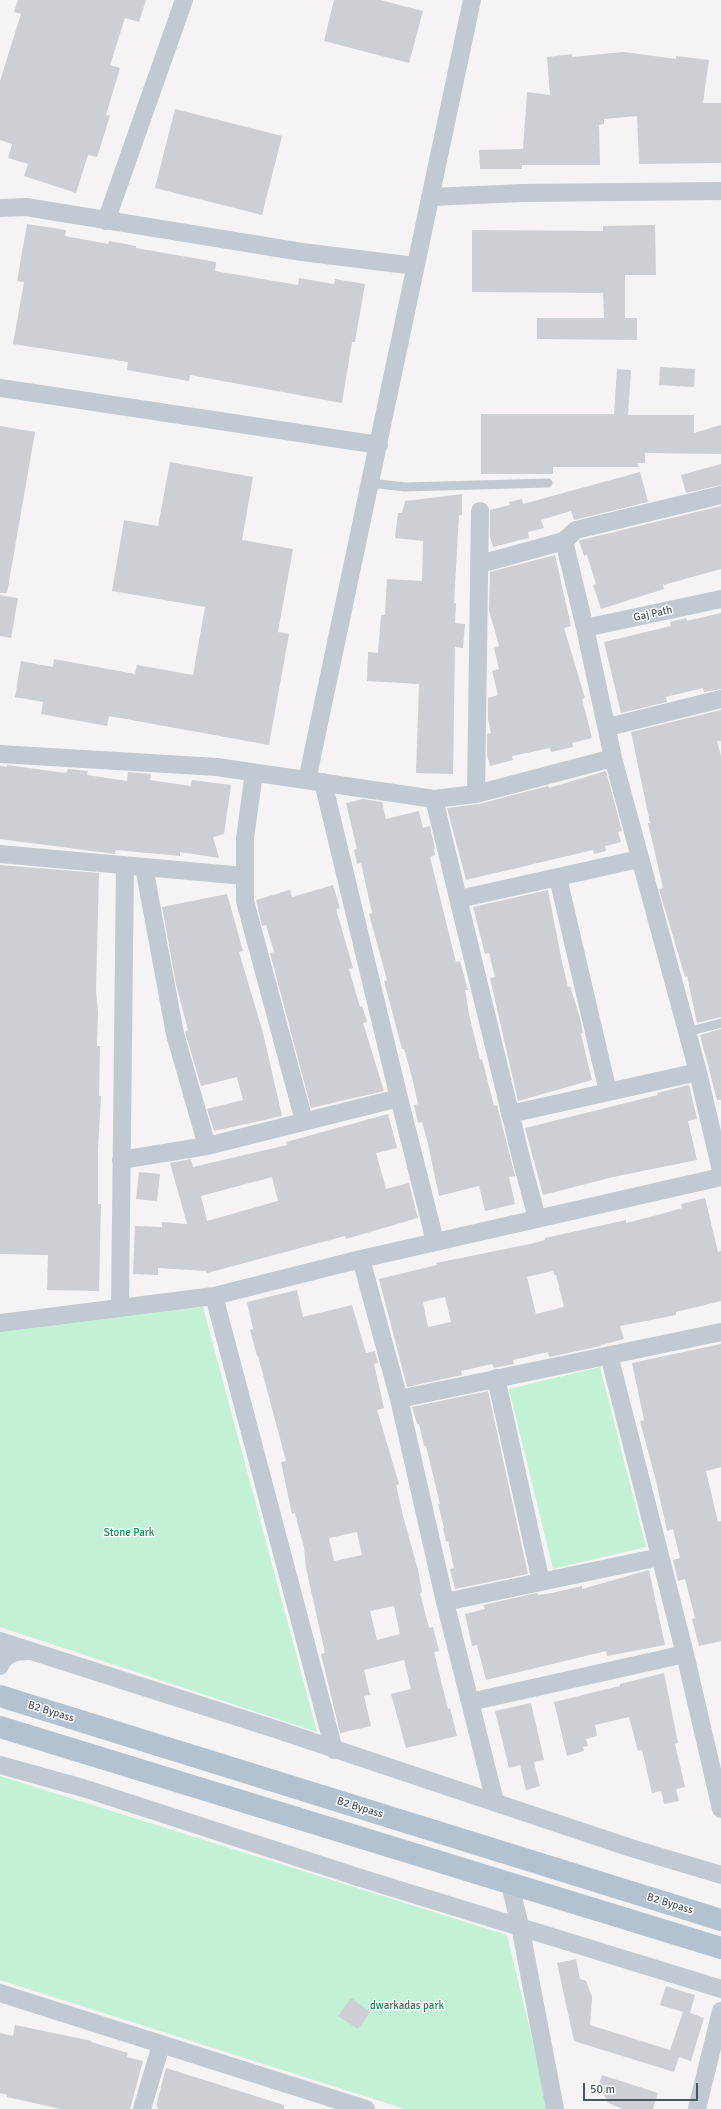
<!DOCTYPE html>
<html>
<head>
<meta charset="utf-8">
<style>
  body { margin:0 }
  #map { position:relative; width:721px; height:2109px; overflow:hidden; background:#f5f3f3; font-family:Signika,sans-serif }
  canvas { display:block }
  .scale { position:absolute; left:583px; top:2083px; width:115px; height:18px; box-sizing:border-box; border:2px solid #4a5661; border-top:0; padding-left:5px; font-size:12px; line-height:14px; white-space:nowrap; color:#4a5661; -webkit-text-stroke:3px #fff; paint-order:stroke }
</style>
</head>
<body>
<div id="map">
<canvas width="721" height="2109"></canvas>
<div class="scale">50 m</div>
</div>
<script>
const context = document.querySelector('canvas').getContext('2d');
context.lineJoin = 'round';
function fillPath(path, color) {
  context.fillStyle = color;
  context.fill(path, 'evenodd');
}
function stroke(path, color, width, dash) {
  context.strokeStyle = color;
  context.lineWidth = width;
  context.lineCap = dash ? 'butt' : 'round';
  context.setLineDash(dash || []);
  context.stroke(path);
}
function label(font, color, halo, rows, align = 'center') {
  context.font = font + ' Signika,sans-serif';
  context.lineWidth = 3;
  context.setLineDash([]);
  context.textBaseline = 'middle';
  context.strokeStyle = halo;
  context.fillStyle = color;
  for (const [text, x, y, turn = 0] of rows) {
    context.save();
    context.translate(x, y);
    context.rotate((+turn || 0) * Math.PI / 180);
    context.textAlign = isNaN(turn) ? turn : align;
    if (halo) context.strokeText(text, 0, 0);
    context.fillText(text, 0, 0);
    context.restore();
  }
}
fillPath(new Path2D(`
  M203,1307L317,1732L0,1627V1326Z
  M600,1367L646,1547L553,1569L509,1389Z
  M0,1776L507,1935L549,2109H405L0,1980Z`), '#c3f1d5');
fillPath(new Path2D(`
  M18,0H146L139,22L125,18L110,65L120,68L106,115L110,116L97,157L88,155L76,193L24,176L28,164L8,158L12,144L0,140V81L21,14L14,12Z
  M334,0H380L423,11L409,63L324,41Z
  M624,52L676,59V56L709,60L703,103H721V163L639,164L637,116L604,119V124L599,125L600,165H522V169H480L479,150L523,149L527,92L550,95L547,57L572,54V57Z
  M175,109L282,136L262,215L155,188Z
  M27,224L66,230L65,236L108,244L109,241L136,246V248L216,262L215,271L298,285L299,278L334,284L335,279L365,284L355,342H352L342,403L190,375L189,381L127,370L128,362L13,344L24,282L17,281Z
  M655,225L656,275H625V318H637V340L537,339V318H604L603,293L472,292V230L603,231V226Z
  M660,367L695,369L694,387L659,385Z
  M617,369L631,370L628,415H694V433L721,425V454L645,453V463H637L639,467H553V474H481V414H614Z
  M0,426L35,432L7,593H0Z
  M170,462L253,477L242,540L293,549L278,632L289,634L269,745L109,716L107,726L41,714L43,702L15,697L21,661L53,667L54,659L135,674L137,665L193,675L205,607L112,591L124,520L158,526Z
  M721,464V485L686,493L681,475Z
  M640,472L648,502L574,520L571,511L541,520L544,528L528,532L529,538L493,547L490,536V510L510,505L509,502L522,499L523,504Z
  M462,494V515H459L454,603H456L455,623L465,624L463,648L455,647L453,774L416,773L419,684L367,681L368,652L378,653L381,615H385L387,579L422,581L423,541L395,538L398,513H402L405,501Z
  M721,506V569L663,585L664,589L601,609L593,585L596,584L587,555L584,556L579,541L581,540Z
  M555,555L571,626L564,628L585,698L582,699L592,738L572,743L573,747L551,752L550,748L512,756L513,760L490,766L487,755V734L491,733L488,719V698L498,695L492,671L499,669L494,648L499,646L489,610L490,572Z
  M0,595L18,598L11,638L0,636Z
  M721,613V689L704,692L703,688L666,697L667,702L621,713L604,642L671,626L670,622L686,618L687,621Z
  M721,710V741H717L721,756V1017L697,1023L687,976L685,977L659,889L663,888L648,823H650L645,799L631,732Z
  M7,765L66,773L68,769L88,771L87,775L127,781L128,772L151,774L150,780L191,786L192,780L231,785L224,834L213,837L219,858L180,852V856L116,850L115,854L0,839V766L7,767Z
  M606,771L622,831L618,832L621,842L605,846L606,851L594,854L593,850L466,880L447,808L479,804L548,786L549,788Z
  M363,799L382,802L386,819L419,811L423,828L430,826L435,849H434L435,855L430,857L456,962L460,961L468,990H465L469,1014L480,1060L482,1059L494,1106L497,1105L515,1176L509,1177L515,1204L485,1211L479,1186L439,1196L428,1144L422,1122L418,1123L414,1105L418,1104L412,1077L404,1049H402L384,981L387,980L369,914L372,913L361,863L357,864L354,850L357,849L346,803Z
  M0,865L99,873L96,990L98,1012L97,1046H100L99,1096H101L98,1150V1204H101L99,1291L47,1290L48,1255L0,1254Z
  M333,885L340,908L336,909L353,968L349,969L360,1007L362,1006L367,1022L363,1023L384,1091L311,1108L270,953L274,952L266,925L262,926L256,900L290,890L292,897Z
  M548,890L562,962L568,987L570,986L580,1018L583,1033L581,1034L592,1080L518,1101L490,978L495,977L489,953L485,954L473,907Z
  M227,894L243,951L239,952L263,1033L282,1116L214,1131L207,1109L243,1100L237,1077L201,1086L185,1032L188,1030L176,984L162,907Z
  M721,1029V1100H717L700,1035Z
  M689,1085L697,1119L688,1121L697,1160L613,1177L543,1195L525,1128L658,1095L657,1093Z
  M388,1114L397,1148L376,1153L386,1189L409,1183L418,1218L346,1239L345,1236L207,1273L206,1271L158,1268V1275L133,1274L135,1226L162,1227V1222L187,1224L170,1163L191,1159L193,1167L287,1145L286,1142ZM272,1177L278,1201L207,1221L201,1196Z
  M139,1172L160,1174L157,1201L136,1199Z
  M705,1198L718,1252L721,1251V1301L676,1312V1315L620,1326L624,1339L601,1345V1346L549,1357L548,1352L513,1360L514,1364L494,1368L492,1364L461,1371L462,1375L407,1387L379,1279L437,1265L436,1263L530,1244L545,1240V1238L626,1220V1223L658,1215L682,1208L681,1204ZM553,1271L554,1275H556L564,1307L536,1314L527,1277ZM445,1297L451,1322L428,1327L423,1302Z
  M297,1290L303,1317L352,1305L366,1353L375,1351L378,1363L374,1364L384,1408L377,1410L399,1484L396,1485L403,1516L418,1570L422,1592L420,1593L429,1628L433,1627L439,1651L434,1652L448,1709L450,1708L457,1736L406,1748L391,1694L411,1689L404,1660L364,1670L370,1695L364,1696L371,1726L340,1733L321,1654L325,1653L306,1568L304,1548L295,1513L292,1514L281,1462L286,1461L258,1356H257L250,1330L253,1329L247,1302ZM357,1532L362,1555L334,1561L329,1538ZM394,1606L400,1634L377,1640L370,1611Z
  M721,1344V1467L706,1471L718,1522L721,1521V1641L699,1646L692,1619L695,1618L685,1579L678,1581L673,1560L680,1558L673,1529L667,1531L656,1481L640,1421L644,1420L632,1363Z
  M488,1391L528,1574L455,1589L450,1569L454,1568L448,1541L446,1542L443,1528H444L438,1504H440L426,1446H424L419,1424H417L412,1407Z
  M649,1570L665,1645L607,1656L606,1651L486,1680L477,1645L472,1646L465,1614L485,1609L483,1605L537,1593L538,1595L552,1593L582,1586V1589Z
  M664,1673L678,1743L675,1744L685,1787L676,1789L679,1801L664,1804L661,1791L652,1793L642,1750L638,1751L629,1717L595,1725L597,1736L586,1739L588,1746L583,1747L584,1751L567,1756L554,1702L620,1686V1684Z
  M531,1703L544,1760L534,1762L540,1786L526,1790L520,1765L509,1768L495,1711Z
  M576,1959L580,1979L586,1981L592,1997L590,2025L670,2050L683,2012L660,2005L666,1986L695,1995L690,2013L704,2018L691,2061L679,2057L674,2072L574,2041L557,1963Z
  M351,1998L370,2012L358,2029L338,2016Z
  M15,2025L92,2041L91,2042L128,2053L127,2057L143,2061L130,2109H61L7,2097V2095L0,2093V2033L13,2036Z
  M166,2068L284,2105V2109H157L158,2107L156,2106Z
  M602,2075L658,2093L653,2109H623L608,2103L599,2084Z`), '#cdcfd5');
stroke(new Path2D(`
  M370,483L405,487L548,483
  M687,1032L721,1023`), '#c1cad2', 9);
stroke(new Path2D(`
  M430,197L523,193L721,191
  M0,208L26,207L302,252L415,266
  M106,221L184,0
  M0,388L379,445
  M564,541L585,628L613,758L698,1072L721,1171
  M480,564L564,541L576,530L721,495
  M585,628L721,599
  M608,727L721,699
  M0,754L217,767L434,799L476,794L613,758
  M254,773L245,838V901L304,1121
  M307,780L472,0
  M323,782L399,1098L435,1241
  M476,794L480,511
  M434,799L523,1166L537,1218
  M0,854L244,876
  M144,867L175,1034L207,1146
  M558,878L608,1092
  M459,899L639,859
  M510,1114L698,1072
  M121,1160L207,1146L399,1098
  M361,1259L399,1399L445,1602L495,1802
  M214,1296L334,1750
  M120,1307L125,865
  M0,1323L214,1296L361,1259L721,1177
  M609,1355L685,1654L721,1809
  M496,1378L541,1582
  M399,1399L721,1332
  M445,1602L660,1557
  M0,1641L278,1730L631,1848L721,1875
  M0,1666C5,1653 17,1651 29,1651
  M470,1702L685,1654
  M0,1765L83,1788L364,1879L721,1989
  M510,1884L520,1926L555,2109
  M0,1993L366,2109
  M142,2109L161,2045
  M697,2109L721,2011`), '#c1cad2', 18);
stroke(new Path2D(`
  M0,1696L721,1920
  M0,1727L721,1948`), '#b3c2d1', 22);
label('11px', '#4a5661', '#fff', [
  ["Gaj Path",653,614,-12],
  ["B2 Bypass",51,1712,17],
  ["B2 Bypass",360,1808,17],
  ["B2 Bypass",670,1904,17]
]);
label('11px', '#17864f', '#fff', [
  ["Stone Park",129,1533],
  ["dwarkadas park",407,2006]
]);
</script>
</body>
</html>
